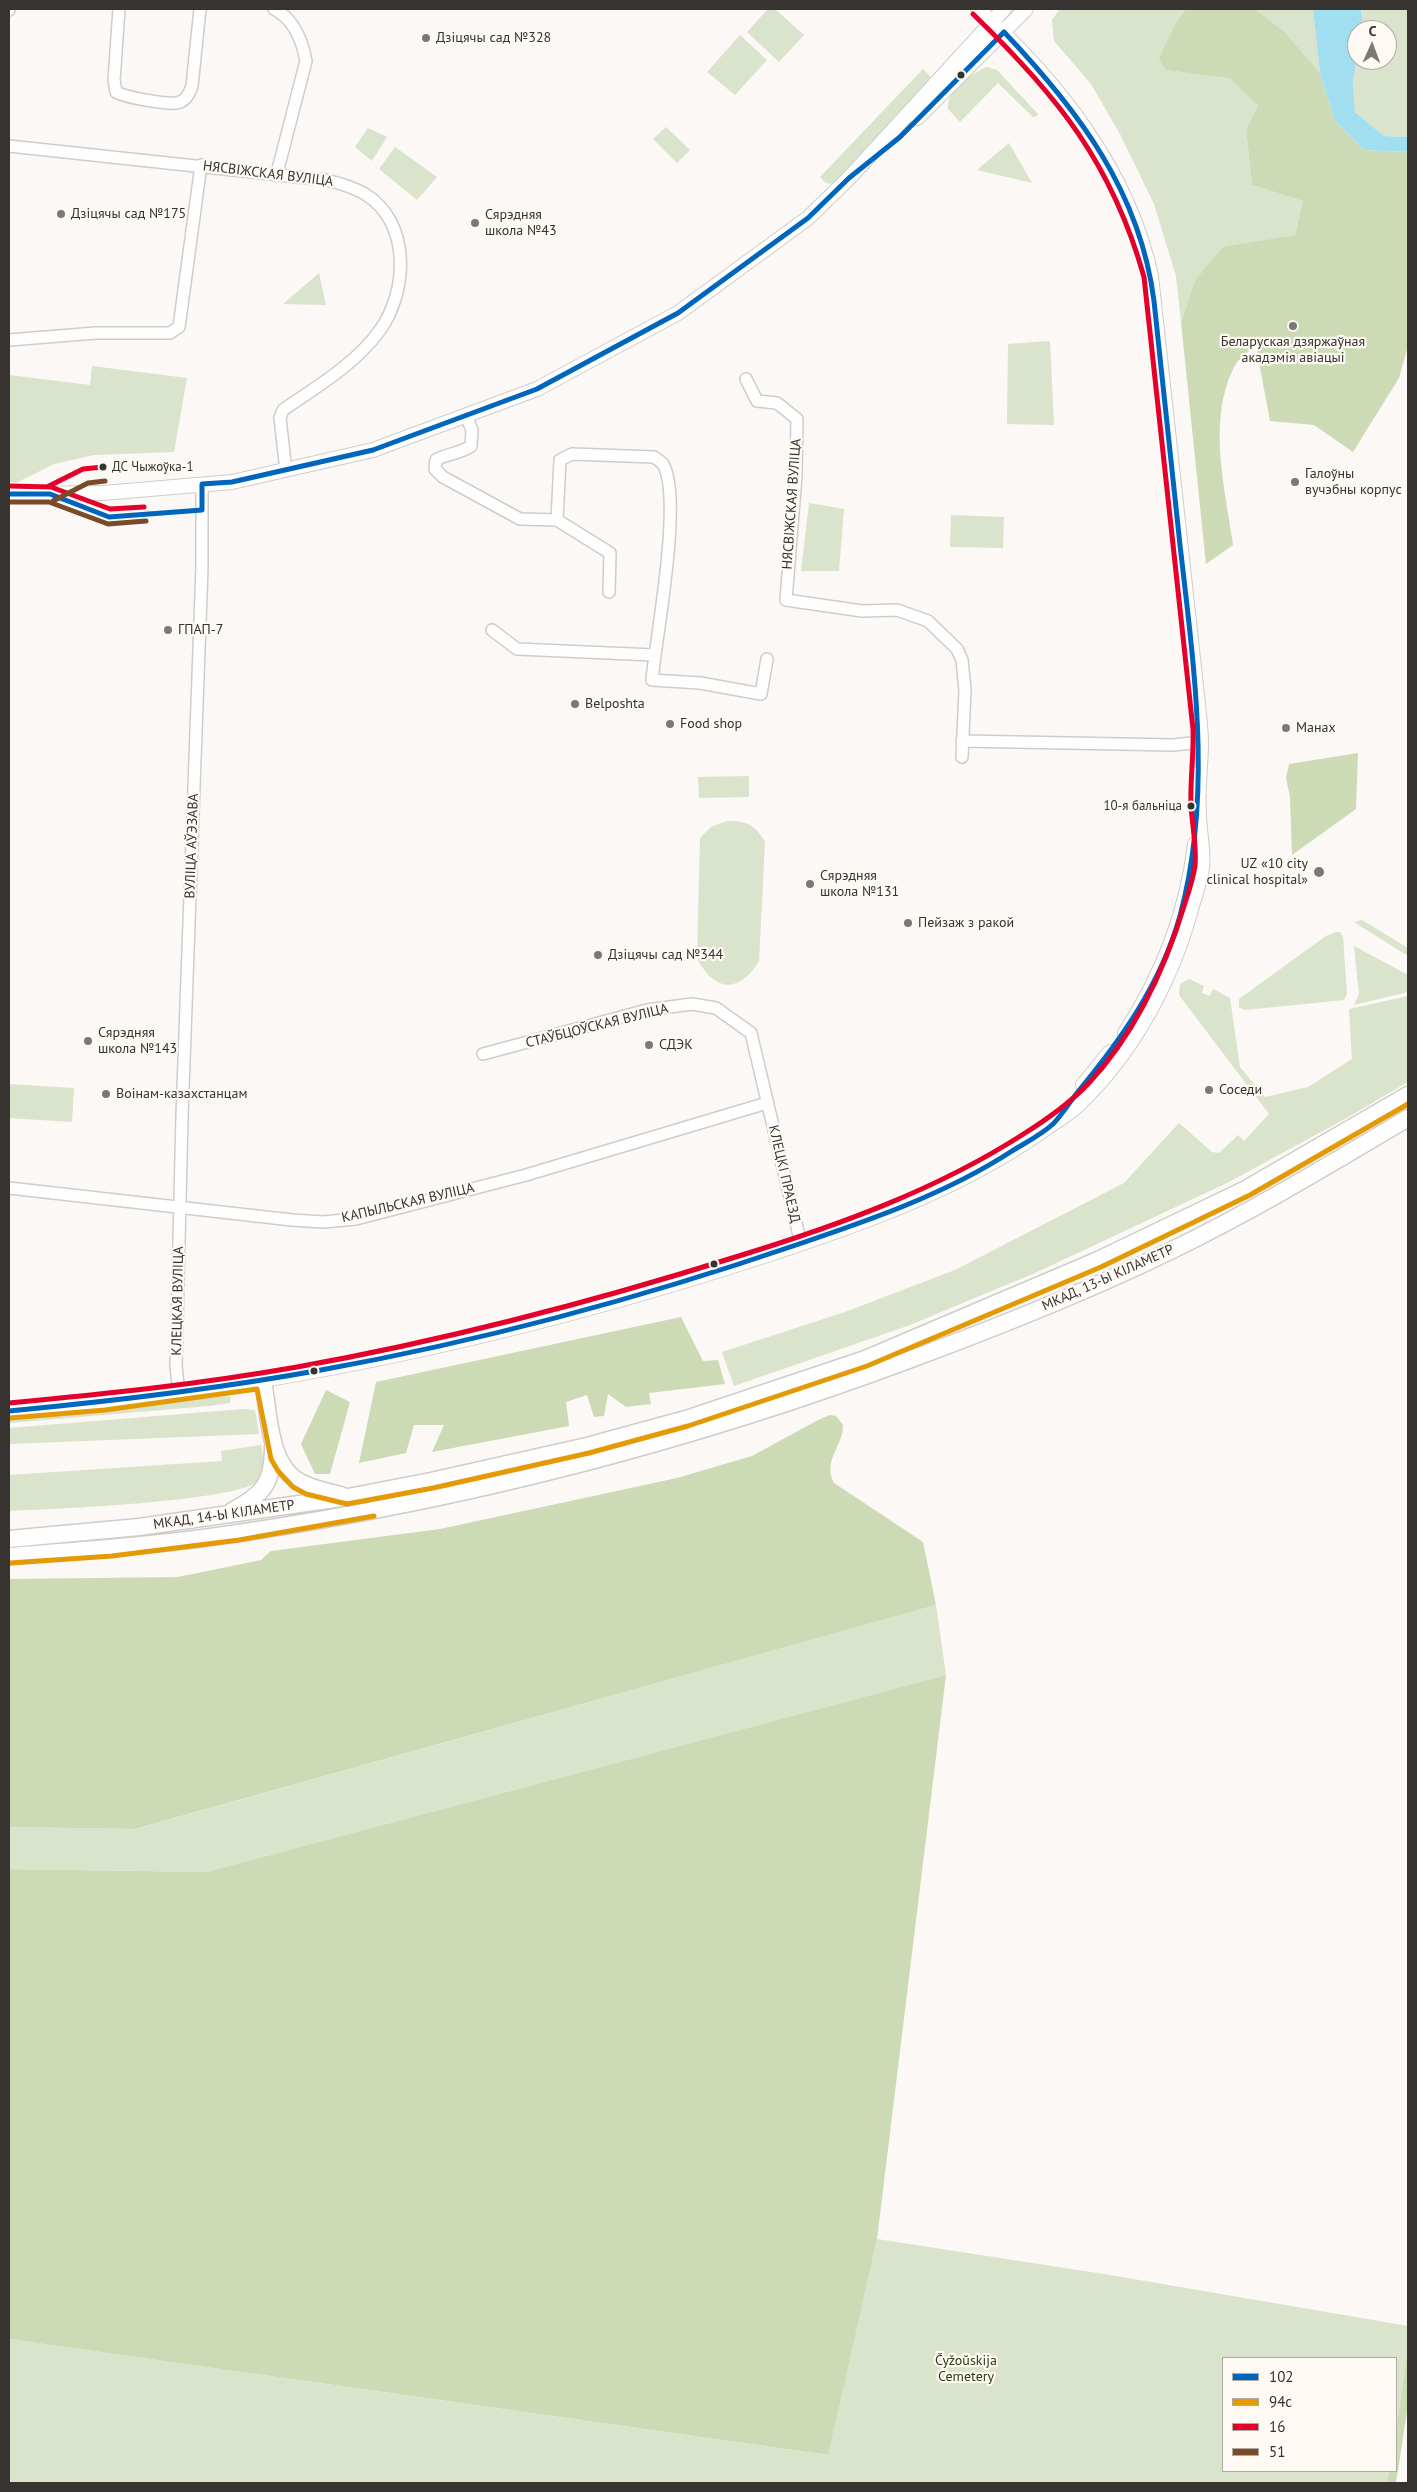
<!DOCTYPE html>
<html>
<head>
<meta charset="utf-8">
<style>
  body { margin:0 }
  #map { position:relative; width:1417px; height:2492px; overflow:hidden; background:#fbf8f5; font-family:"PT Sans",sans-serif }
  canvas { display:block }
  .frame { position:absolute; inset:0; border:10px solid #363330; pointer-events:none }
  .legend { position:absolute; left:1222px; top:2357px; width:175px; height:115px; box-sizing:border-box; background:#fef9f2; border:1px solid #aeaaa4; margin:0; padding:6px 9px; list-style:none; font-size:15px; color:#363330 }
  .legend li { display:flex; align-items:center; gap:10px; height:25px }
  .legend b { width:25px; border:1px solid #aeaaa4 }
  .north { position:absolute; left:1347px; top:20px; width:50px; height:50px; box-sizing:border-box; background:#fef9f2; border:1px solid #aeaaa4; border-radius:50%; rotate:2deg; font-size:14px; font-weight:700; line-height:20px; text-align:center; color:#363330 }
  .north::after { content:''; display:block; margin:auto; width:18px; height:22px; background:#7b7875; clip-path:polygon(50% 0,100% 100%,50% 72%,0 100%) }
</style>
</head>
<body>
<div id="map">
<canvas width="1417" height="2492"></canvas>
<div class="frame"></div>
<ul class="legend">
<li><b style="height:6px;background:#0065bd"></b>102</li>
<li><b style="height:6px;background:#e49a05"></b>94с</li>
<li><b style="height:6px;background:#e4002b"></b>16</li>
<li><b style="height:6px;background:#7a4b2a"></b>51</li>
</ul>
<div class="north">С</div>
</div>
<script>
const context = document.querySelector('canvas').getContext('2d');
context.lineJoin = 'round';
function fillPath(path, color) {
  context.fillStyle = color;
  context.fill(path, 'evenodd');
}
function stroke(path, color, width, dash) {
  context.strokeStyle = color;
  context.lineWidth = width;
  context.lineCap = dash ? 'butt' : 'round';
  context.setLineDash(dash || []);
  context.stroke(path);
}
function label(font, color, halo, rows, align = 'center') {
  context.font = font + ' "PT Sans",sans-serif';
  context.lineWidth = 4.5;
  context.setLineDash([]);
  context.textBaseline = 'middle';
  context.strokeStyle = halo;
  context.fillStyle = color;
  for (const [text, x, y, turn = 0] of rows) {
    context.save();
    context.translate(x, y);
    context.rotate((+turn || 0) * Math.PI / 180);
    context.textAlign = isNaN(turn) ? turn : align;
    if (halo) context.strokeText(text, 0, 0);
    context.fillText(text, 0, 0);
    context.restore();
  }
}
fillPath(new Path2D(`
  M768,9H775L804,35L779,62L747,32Z
  M1060,9H1186L1177,21L1166,70L1230,77L1258,106L1246,129L1252,185L1303,201L1295,235L1223,248L1195,280L1181,322L1176,276L1154,204L1120,134L1091,84L1054,41L1052,20Z
  M1255,9H1313L1320,73L1284,31Z
  M1361,9H1408V137L1384,136L1355,112L1353,82L1357,59L1387,60V30H1363Z
  M740,35L767,60L735,95L707,72Z
  M987,67L997,70L1038,114L1037,116L1033,117L998,83L960,122L948,109C946,90 972,73 987,67Z
  M923,69L930,76L929,82L833,184L826,183L820,177Z
  M666,127L690,150L677,163L653,139Z
  M368,128L387,137L372,161L355,147Z
  M1009,143L1032,183L977,170Z
  M395,147L437,177L417,200L379,169Z
  M319,273L326,305L283,304Z
  M1050,341L1054,425L1007,424L1008,344Z
  M92,366L187,378L174,452L94,455L54,464L16,483L9,482V375L90,385Z
  M809,503L844,509L839,571H801Z
  M951,515L1004,517L1003,548L950,547Z
  M749,776V797L699,798L698,777Z
  M727,821C746,821 755,824 765,842L759,961C739,994 714,992 697,958L700,838L711,827Z
  M1362,920L1408,948V956L1354,922Z
  M1336,932H1340L1343,937L1347,994L1344,1000L1245,1010L1239,1007V999L1326,936Z
  M1354,946L1408,975V992L1354,1005L1359,994Z
  M1189,979L1204,986L1202,993L1210,996L1213,989L1230,998L1240,1067L1265,1097L1308,1087L1352,1059L1349,1009L1408,996V1082L1345,1119L1227,1183L1035,1273L910,1325L734,1386L722,1352L845,1312L955,1270L1124,1183L1179,1123L1212,1152L1219,1153L1238,1135L1244,1141L1269,1114L1179,995L1180,984Z
  M9,1084L74,1088L72,1122L9,1118Z
  M228,1396L231,1398L230,1403L209,1406L9,1423V1418Z
  M243,1409L255,1410L259,1434L9,1444V1428Z
  M261,1445C263,1457 268,1472 258,1481C236,1502 48,1509 9,1511V1475L222,1461L221,1451Z
  M936,1605L946,1675L206,1872L9,1869V1827L136,1829Z
  M877,2239L1110,2275L1408,2326V2349L1396,2429V2358H1223V2471H1389L1387,2483H9V2339L827,2455Z`), '#dae3cb');
fillPath(new Path2D(`
  M1186,9H1255L1284,31L1320,73L1335,121L1364,150L1408,152V346L1399,378L1353,452L1314,425L1270,421L1256,346C1249,351 1238,359 1234,367C1207,421 1225,488 1233,545L1206,564L1181,322L1195,280L1223,247L1295,235L1303,201L1252,185L1246,129L1258,106L1230,78L1166,70L1159,58L1177,21Z
  M1358,753L1356,809L1292,855L1290,797L1286,778L1289,764Z
  M681,1317L703,1361L718,1360L725,1384L649,1393L651,1404L626,1407L608,1394L604,1416L594,1417L587,1395L566,1402L569,1426L432,1452L444,1425H414L406,1453L359,1463L376,1382Z
  M326,1390L350,1402L330,1474H315L301,1444Z
  M830,1415L836,1416L843,1425C843,1447 822,1461 834,1483L923,1542L936,1605L135,1829L9,1827V1579L178,1577L261,1560L271,1551L440,1529L677,1478L752,1456L818,1420Z
  M946,1675L877,2239L828,2455L9,2339V1869L206,1872Z
  M1408,2349V2405L1396,2483H1387L1389,2471H1396V2429Z`), '#ccdbb6');
fillPath(new Path2D(`
  M1313,9H1361L1363,30H1357V59L1353,82L1355,112L1384,136L1408,137V152L1364,150L1335,121L1320,73Z`), '#a1deef');
const minor = new Path2D(`
  M119,9L114,80L116,92C127,98 164,104 177,103C186,101 189,94 192,86L200,9
  M274,9C294,19 302,39 306,61L277,173
  M9,10V9
  M9,146L326,180C339,183 353,187 365,194C411,222 408,291 380,330C356,364 316,387 283,410L280,418L286,471
  M9,340L96,333H170L179,327L201,165
  M746,379L757,401L777,403L797,419L796,476L786,600L862,611L897,610L928,621L957,649L962,660L965,690L962,757
  M466,416L472,430L471,446C460,454 447,453 436,460L435,469L443,477L520,519L557,520L610,553L609,592
  M557,520L560,460L572,454L654,457C657,459 661,462 663,464C683,499 656,636 652,680L700,683L761,694L767,659
  M492,630L517,649L654,655
  M962,741L1173,745L1201,742
  M483,1054L647,1010L692,1004L716,1008L751,1033L801,1244
  M9,1188L292,1220L323,1222L356,1219L526,1175L767,1103
  M179,1393L176,1366L182,1116L202,567V484`);
const major = new Path2D(`
  M917,118L1026,9
  M9,494L103,493L232,482L373,450L537,389L678,313L808,218L849,178L1004,9
  M1125,1033C1162,976 1187,911 1195,844
  M1083,1085L1110,1052
  M9,1411C269,1391 519,1336 767,1255C861,1224 955,1191 1038,1134C1050,1125 1064,1117 1076,1107C1131,1056 1170,984 1190,913C1194,898 1200,883 1202,868C1204,850 1199,831 1199,813C1197,790 1201,766 1201,743C1201,730 1199,717 1198,704L1151,276C1128,169 1057,81 978,9`);
const highway = new Path2D(`
  M263,1381C269,1412 268,1465 300,1482C313,1489 327,1492 341,1495
  M232,1511C263,1495 273,1483 273,1447
  M9,1539L139,1527L348,1497L431,1481L587,1446L686,1419L865,1359L1098,1260L1246,1189L1408,1095
  M9,1556C85,1550 162,1545 238,1533C470,1499 695,1440 914,1358C1000,1326 1086,1292 1168,1252C1251,1212 1329,1165 1408,1118`);
stroke(minor, '#cfcdca', 14);
stroke(major, '#cfcdca', 16);
stroke(highway, '#cfcdca', 19);
stroke(minor, '#fefefe', 11);
stroke(major, '#fefefe', 14);
stroke(highway, '#fefefe', 16);
stroke(new Path2D(`
  M9,494H50L109,517L202,510V484L232,482L373,450L537,389L678,313L808,218L849,178L900,137L1004,32C1078,110 1140,191 1154,301C1163,382 1171,464 1180,545C1194,668 1213,794 1180,916C1161,984 1121,1040 1077,1093C1069,1103 1062,1115 1053,1124C1041,1135 1025,1143 1012,1151C946,1194 870,1220 796,1245C641,1298 482,1341 321,1370C217,1389 114,1401 9,1411`), '#0065bd', 5);
stroke(new Path2D(`
  M10,1418L105,1410L257,1389L271,1459L278,1471L293,1487L306,1494L347,1504L433,1488L589,1453L688,1426L867,1366L1101,1267L1250,1195L1408,1104
  M10,1563L112,1556L239,1540L374,1516`), '#e49a05', 5);
stroke(new Path2D(`
  M9,486L51,487L110,509L144,507
  M47,487L83,469L103,467
  M9,1403C105,1394 201,1384 297,1367C448,1340 596,1301 742,1255C839,1225 936,1190 1022,1135C1046,1120 1069,1104 1088,1084C1136,1033 1165,969 1185,903C1189,891 1193,879 1195,866C1197,846 1192,825 1191,805C1190,780 1194,755 1193,729L1144,277C1112,163 1057,95 973,14`), '#e4002b', 5);
stroke(new Path2D(`
  M53,501L88,483L105,481
  M9,502H49L108,524L146,521`), '#7a4b2a', 5);
for (const [x, y, r, color] of [
  [426,38,5,"#7b7875"],
  [961,75,4.5,"#363330"],
  [61,214,5,"#7b7875"],
  [475,223,5,"#7b7875"],
  [1293,326,5,"#7b7875"],
  [103,467,4.5,"#363330"],
  [1295,482,5,"#7b7875"],
  [168,630,5,"#7b7875"],
  [575,704,5,"#7b7875"],
  [670,724,5,"#7b7875"],
  [1286,728,5,"#7b7875"],
  [1191,806,4.5,"#363330"],
  [1319,872,6,"#7b7875"],
  [810,884,5,"#7b7875"],
  [908,923,5,"#7b7875"],
  [598,955,5,"#7b7875"],
  [88,1041,5,"#7b7875"],
  [649,1045,5,"#7b7875"],
  [1209,1090,5,"#7b7875"],
  [106,1094,5,"#7b7875"],
  [714,1264,4.5,"#363330"],
  [314,1371,4.5,"#363330"]
]) {
  const dot = new Path2D();
  dot.arc(x, y, r, 0, 2 * Math.PI);
  context.fillStyle = color;
  context.fill(dot);
  stroke(dot, '#fef9f2', 2);
}
label('13px', '#363330', '#fef9f2', [
  ["ДС Чыжоўка-1",112,467],
  ["10-я бальніца",1182,806,"right"]
], 'left');
label('14px', '#363330', '#fef9f2', [
  ["Дзіцячы сад №328",436,38],
  ["Дзіцячы сад №175",71,214],
  ["Сярэдняя",485,215],
  ["школа №43",485,231],
  ["Беларуская дзяржаўная",1293,342,"center"],
  ["акадэмія авіацыі",1293,358,"center"],
  ["Галоўны",1305,474],
  ["вучэбны корпус",1305,490],
  ["ГПАП-7",178,630],
  ["Belposhta",585,704],
  ["Food shop",680,724],
  ["Манах",1296,728],
  ["UZ «10 city",1308,864,"right"],
  ["clinical hospital»",1308,880,"right"],
  ["Сярэдняя",820,876],
  ["школа №131",820,892],
  ["Пейзаж з ракой",918,923],
  ["Дзіцячы сад №344",608,955],
  ["Сярэдняя",98,1033],
  ["школа №143",98,1049],
  ["СДЭК",659,1045],
  ["Соседи",1219,1090],
  ["Воінам-казахстанцам",116,1094]
], 'left');
label('14px', '#363330', '#fef9f2', [
  ["НЯСВІЖСКАЯ ВУЛІЦА",268,174,7],
  ["НЯСВІЖСКАЯ ВУЛІЦА",792,504,-86],
  ["ВУЛІЦА АЎЭЗАВА",192,846,-88],
  ["СТАЎБЦОЎСКАЯ ВУЛІЦА",597,1026,-14],
  ["КЛЕЦКІ ПРАЕЗД",784,1174,77],
  ["КАПЫЛЬСКАЯ ВУЛІЦА",408,1203,-13],
  ["МКАД, 13-Ы КІЛАМЕТР",1108,1278,-24],
  ["КЛЕЦКАЯ ВУЛІЦА",178,1301,-89],
  ["МКАД, 14-Ы КІЛАМЕТР",224,1515,-8]
]);
label('14px', '#2d3f10', '#fef9f2', [
  ["Čyžoŭskija",966,2361],
  ["Cemetery",966,2377]
]);
</script>
</body>
</html>
